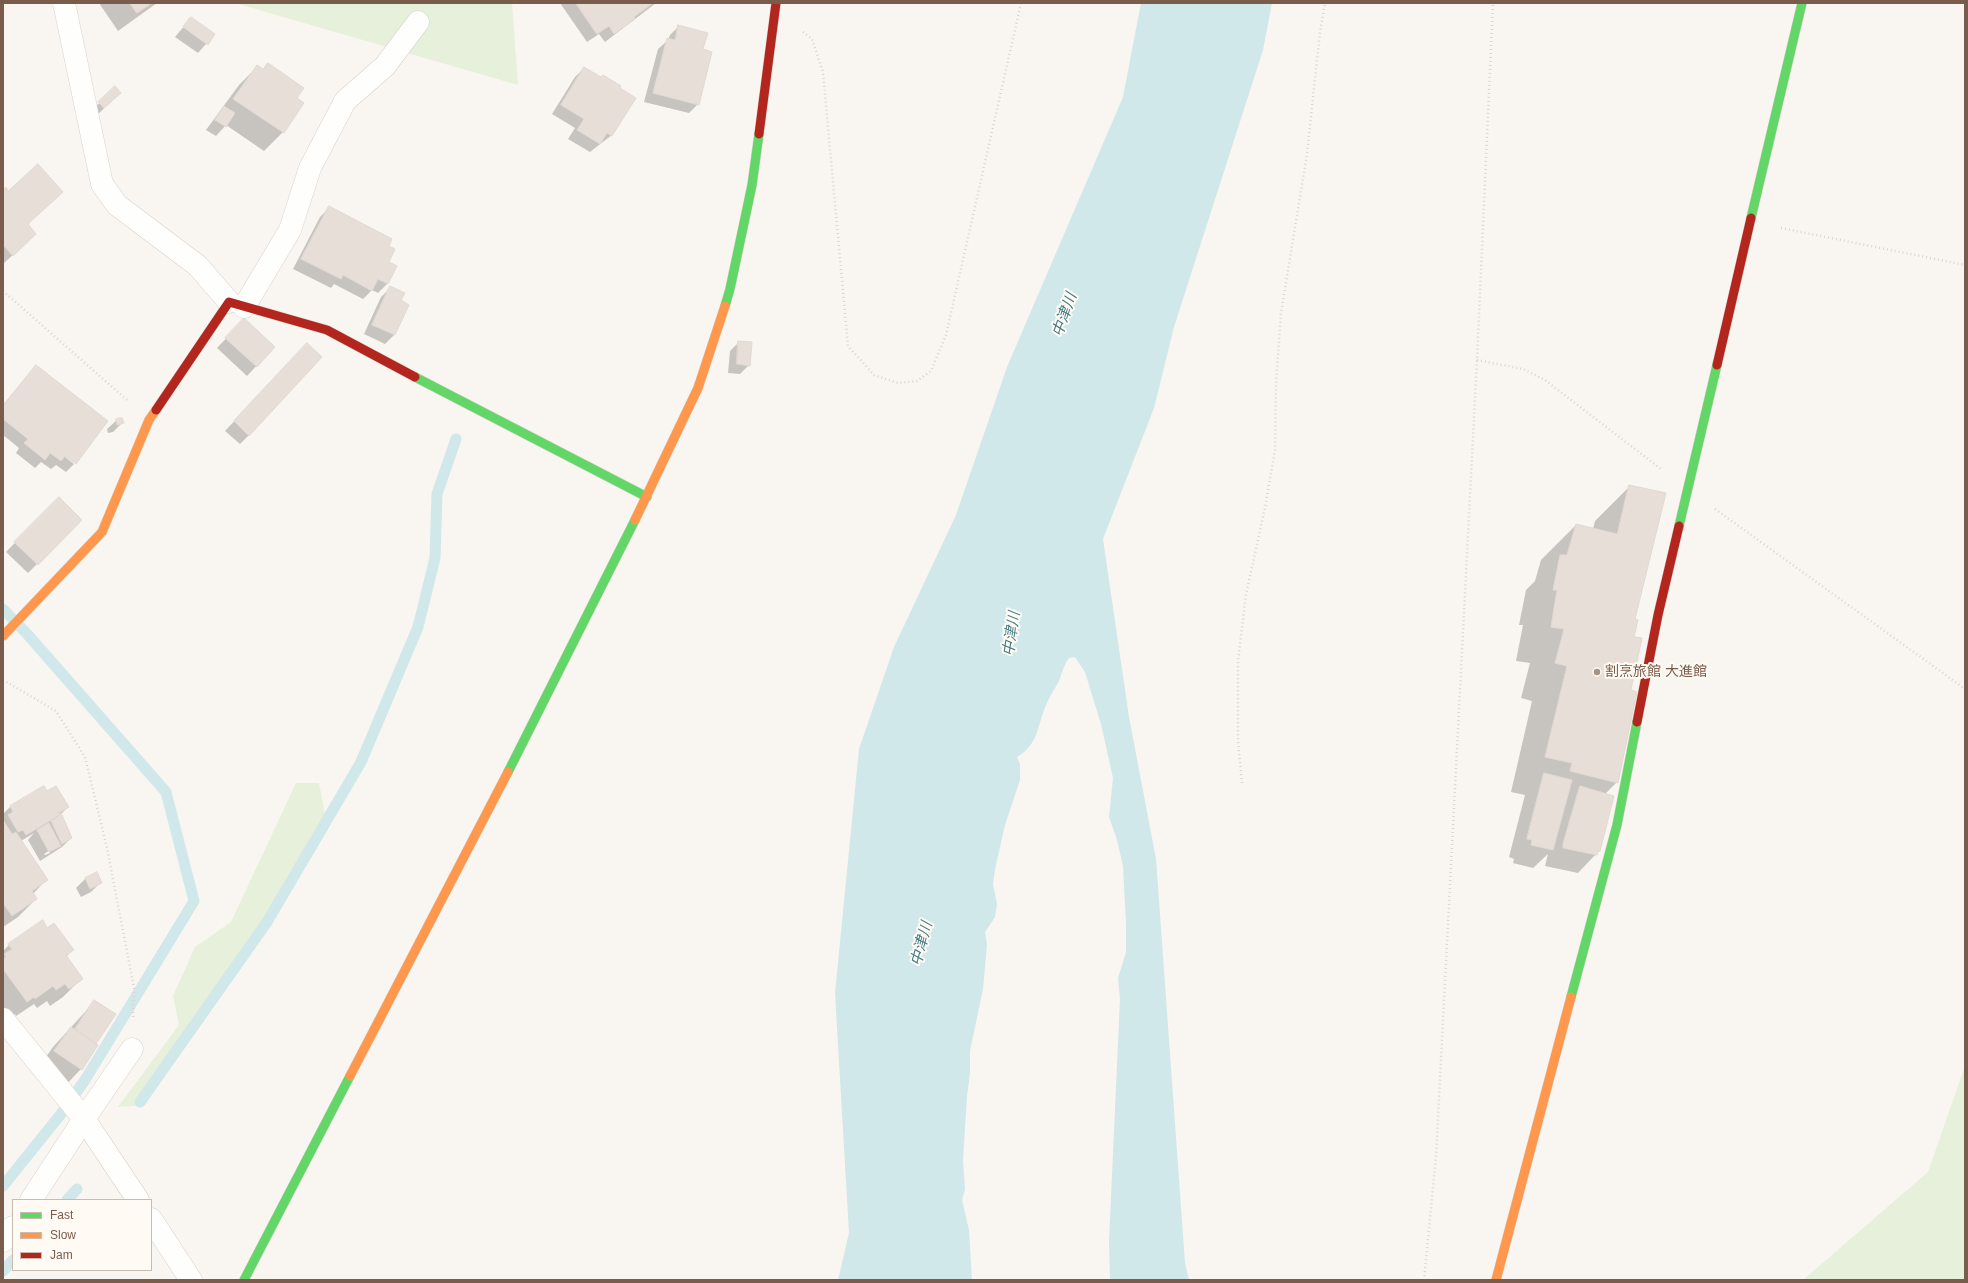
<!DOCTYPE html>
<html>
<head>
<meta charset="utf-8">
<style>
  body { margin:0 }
  #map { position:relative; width:1968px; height:1283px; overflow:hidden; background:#f9f5f0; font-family:Arial,sans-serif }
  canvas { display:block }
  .frame { position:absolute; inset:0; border:4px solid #7a5c4d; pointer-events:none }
  .legend { position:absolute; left:12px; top:1199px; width:140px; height:72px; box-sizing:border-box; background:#fffaf3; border:1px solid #cabbb1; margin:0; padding:5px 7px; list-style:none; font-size:12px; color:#7a5c4d }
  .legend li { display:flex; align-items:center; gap:8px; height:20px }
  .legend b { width:20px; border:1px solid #cabbb1 }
</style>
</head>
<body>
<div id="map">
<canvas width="1968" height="1283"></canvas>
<div class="frame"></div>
<ul class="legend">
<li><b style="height:5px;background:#63d668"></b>Fast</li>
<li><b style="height:5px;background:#ff974d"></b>Slow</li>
<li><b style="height:5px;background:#b3261e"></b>Jam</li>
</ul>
</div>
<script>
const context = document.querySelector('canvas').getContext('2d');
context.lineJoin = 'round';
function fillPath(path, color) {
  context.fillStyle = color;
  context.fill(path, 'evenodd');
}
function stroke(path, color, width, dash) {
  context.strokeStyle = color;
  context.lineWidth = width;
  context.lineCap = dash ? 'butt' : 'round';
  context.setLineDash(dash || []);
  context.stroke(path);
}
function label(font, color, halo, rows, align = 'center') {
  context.font = font + ' Arial,"Noto Sans JP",sans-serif';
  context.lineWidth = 4;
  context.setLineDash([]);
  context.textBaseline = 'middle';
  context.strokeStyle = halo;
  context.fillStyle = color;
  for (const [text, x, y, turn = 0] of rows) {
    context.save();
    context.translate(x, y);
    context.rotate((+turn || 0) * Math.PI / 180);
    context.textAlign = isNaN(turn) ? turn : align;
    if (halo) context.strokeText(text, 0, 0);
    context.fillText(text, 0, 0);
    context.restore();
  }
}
fillPath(new Path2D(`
  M235,3H512L518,85Z
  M296,783H319L328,830L274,916L145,1105L118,1107L179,1025L173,996L195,947L231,922Z
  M1965,1066V1280H1803L1928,1172Z`), '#e7f0db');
fillPath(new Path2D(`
  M1141,3H1272L1263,50L1174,327L1154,408L1103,539L1129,717L1156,859L1185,1263L1189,1280H1110L1109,1241L1120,999L1118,978L1126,952V923L1123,866L1117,840L1109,817L1113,778L1101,724L1085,672L1075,657L1069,658C1063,666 1062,674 1058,683C1054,690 1049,697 1046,705C1037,726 1039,744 1017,757L1020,764V780L1005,825L995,869L993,884L997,904L995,917L985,932L987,945L983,989L970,1051V1073L967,1096L963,1160L965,1189L962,1200L969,1230L972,1280H838L849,1233L835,993L859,749L894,647L956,515L1007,367L1123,97Z`), '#d0e8ea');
fillPath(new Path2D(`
  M99,3H157L118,31Z
  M560,3H656L605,42L599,34L587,42Z
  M191,18L214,35L198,53L175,37Z
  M679,26L702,50L698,104L689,113L644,102L658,49L668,40L670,35Z
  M268,64L295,98L303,103L283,132L264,151L226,125L216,136L206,130L239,85L257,67L262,70Z
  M584,68L612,135L590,152L568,139L575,128L552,114L575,77Z
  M115,88L120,93L95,117L90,112Z
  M3,191L26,243L3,264Z
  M329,208L388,247L387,262L396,267L387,284L378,293L372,290L363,299L334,284L331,288L293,269L320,217Z
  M390,288L400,301L408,305L394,335L385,344L364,334L381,297Z
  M235,329L274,347L247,376L217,348Z
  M739,342L749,365L740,374L728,373L730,351Z
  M298,353L249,435L240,444L225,431Z
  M36,366L62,452L61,454L74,464L66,472L56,465L51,469L41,462L35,468L16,453L19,448L3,435V405Z
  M117,420L122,423L113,432L108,433L107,429Z
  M1630,486L1634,620L1630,691L1617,782L1605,794L1599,851L1578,873L1545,866L1548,854L1533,868L1513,863L1514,859L1509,857L1525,795L1511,792L1532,701L1521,698L1530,663L1516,661L1523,625H1519L1526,590L1535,581L1541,560L1576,525L1593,529L1595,521Z
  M59,498L81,520L28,573L6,552Z
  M44,787L47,792L68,807L57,818L71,838L62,847L40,861L28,840L34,833L21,841L46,880L33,894L36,899L18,917L3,927V814L10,807ZM50,850V853L45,855L44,854Z
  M96,874L100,883L91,892L81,897L76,888L85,879Z
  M47,929L72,950L66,957L81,979L63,997L50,1006L47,1001L37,1008L34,1004L16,1016L15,1014L8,1019L3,1012V951L9,945Z
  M95,1001L94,1044L97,1046L81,1069L63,1088L37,1070L53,1047Z`), '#0003');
stroke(new Path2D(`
  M3,609L28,635L166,792L194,901L85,1080L61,1114L3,1186
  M140,1102L267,922L361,762L418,627L435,558L437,494L456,439
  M67,1200L77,1189
  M3,1271L13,1260`), '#d0e8ea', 11);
const building = new Path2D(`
  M130,3H152L137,13Z
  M576,3H653L634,17L635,19L614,34L609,26L597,34Z
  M191,17L215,34L208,45L183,27Z
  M678,25L708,33L703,49L712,52L699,105L653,93L667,38L675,40Z
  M268,63L304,88L297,98L304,103L284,133L233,99L257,65L263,69Z
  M584,67L601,77L603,75L621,86L620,88L636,98L612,136L607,133L600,144L577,130L584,119L561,105Z
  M115,86L121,93L104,108L98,102Z
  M224,106L235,113L226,127L215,120Z
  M38,164L63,192L28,224L36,234L13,256L3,245V190L6,187L8,191Z
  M329,206L392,239L389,246L395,249L389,262L397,266L388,284L378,279L372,291L343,275L341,279L301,259Z
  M390,286L405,293L401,300L409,305L395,335L372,325Z
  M244,318L275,347L257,367L225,338Z
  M738,341L752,342L750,366L737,364Z
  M307,343L322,357L249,436L234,421Z
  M36,365L108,421L76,464L65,456L61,461L50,453L45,460L24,443L28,439L3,419V406Z
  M122,418L124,423L117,425L116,419Z
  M1629,485L1666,493L1635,619L1638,620L1634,637L1642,638L1631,690L1637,692L1618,783L1570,771L1572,763L1545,757L1567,666L1555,663L1564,629L1551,627L1557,590H1553L1560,555H1567L1576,524L1617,534Z
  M59,497L82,520L38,565L14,542Z
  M1544,773L1572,780L1553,850L1531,845L1532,840L1527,839Z
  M44,786L47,791L56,786L69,807L59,813L61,814L26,835L23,830L18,832L8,815L13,812L10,806Z
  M1580,786L1614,796L1600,851H1598L1597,855L1563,848V844Z
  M62,815L72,838L62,844L51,821Z
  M3,820L12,834L16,832L48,880L32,891L37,899L12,916L3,903Z
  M49,823L61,846L49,852L37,830Z
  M97,872L102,883L90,889L85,878Z
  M43,920L47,928L54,923L74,950L66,955L83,979L69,989L65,984L56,990L53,986L35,999L34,997L27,1002L3,969V959L6,957L4,954L12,949L8,944Z
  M94,1000L116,1014L96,1044L75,1029Z
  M71,1027L98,1045L82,1070L54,1051Z`);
fillPath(building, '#e6ded7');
stroke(building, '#e2d8d2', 1);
const street = new Path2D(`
  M64,3L102,184L117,205L198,266L229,302
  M244,307L290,230L310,168L345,101L385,66L418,22
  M3,1019L84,1119L132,1049
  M31,1200L84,1119L138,1200
  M151,1219L191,1280
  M3,1241L13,1227`);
const fast = new Path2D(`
  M1751,218L1802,3
  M725,306L730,289L752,185L759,134
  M415,377L647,497
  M1679,526L1717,365
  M508,772L635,520
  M1571,997L1617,825L1637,722
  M244,1280L350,1076`);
const slow = new Path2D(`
  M635,520L698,388L725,306
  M3,636L102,532L149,420L156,410
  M350,1076L508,772
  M1496,1280L1571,997`);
const jam = new Path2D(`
  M759,134L776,3
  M1717,365L1751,218
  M156,410L229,302L327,330L415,377
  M1637,722L1658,615L1679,526`);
stroke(street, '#d7d1cb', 23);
stroke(fast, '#d9d2cb', 10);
stroke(slow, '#d9d2cb', 10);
stroke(jam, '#d9d2cb', 10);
stroke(new Path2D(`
  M803,32L812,39L823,72L848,346L874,375L898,383L917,381L931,371L946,335L1021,3
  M1781,228L1965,265
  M3,291L127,400
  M1477,360L1523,369L1545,380L1661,469
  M1715,509L1965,689
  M3,680L56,711L85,757L107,848L134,988L133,1018
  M1242,783L1238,741V661L1246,594L1265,508L1275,450L1276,383L1281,313L1307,154L1320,32L1325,3
  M1424,1280L1436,1157L1477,360L1493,3`), '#dcd5d0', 2.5, [1, 3]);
stroke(street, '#fefefd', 22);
stroke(fast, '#63d668', 9);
stroke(slow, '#ff974d', 9);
stroke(jam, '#b3261e', 9);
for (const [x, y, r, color] of [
  [1597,672,4,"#a69286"]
]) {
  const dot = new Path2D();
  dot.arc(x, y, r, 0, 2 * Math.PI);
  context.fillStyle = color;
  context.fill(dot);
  stroke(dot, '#fffaf3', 1.5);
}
label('14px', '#7a5c4d', '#fffaf3', [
  ["割烹旅館 大進館",1605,672]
], 'left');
label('italic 15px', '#437c86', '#fffaf3', [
  ["中津川",1065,315,-71],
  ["中津川",1012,634,-82],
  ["中津川",922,944,-75]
]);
</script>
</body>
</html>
